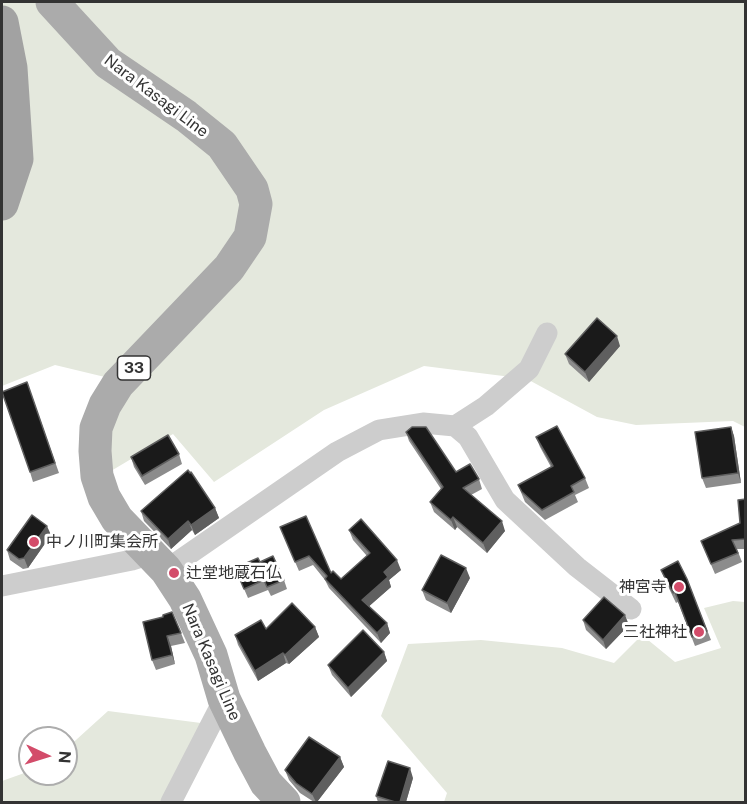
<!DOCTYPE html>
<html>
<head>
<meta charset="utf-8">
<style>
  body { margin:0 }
  #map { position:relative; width:747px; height:804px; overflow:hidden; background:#fff; font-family:"Public Sans",sans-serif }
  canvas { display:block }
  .frame { position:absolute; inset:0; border:3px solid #333; pointer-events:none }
  .north { position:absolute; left:18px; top:726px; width:60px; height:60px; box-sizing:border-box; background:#fff; border:2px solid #adadad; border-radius:50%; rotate:94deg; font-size:16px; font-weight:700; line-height:24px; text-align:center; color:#333 }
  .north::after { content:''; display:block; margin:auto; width:21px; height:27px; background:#d34c6a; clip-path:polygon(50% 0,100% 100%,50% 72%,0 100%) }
</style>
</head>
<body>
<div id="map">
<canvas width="747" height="804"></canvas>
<div class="frame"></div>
<div class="north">N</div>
</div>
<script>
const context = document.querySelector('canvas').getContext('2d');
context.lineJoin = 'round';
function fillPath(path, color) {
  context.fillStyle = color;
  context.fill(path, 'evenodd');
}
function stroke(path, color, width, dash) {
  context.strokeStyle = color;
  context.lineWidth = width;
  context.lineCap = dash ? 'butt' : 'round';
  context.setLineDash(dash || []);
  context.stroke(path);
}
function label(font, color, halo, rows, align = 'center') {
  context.font = font + ' "Public Sans","Noto Sans JP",sans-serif';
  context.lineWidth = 6;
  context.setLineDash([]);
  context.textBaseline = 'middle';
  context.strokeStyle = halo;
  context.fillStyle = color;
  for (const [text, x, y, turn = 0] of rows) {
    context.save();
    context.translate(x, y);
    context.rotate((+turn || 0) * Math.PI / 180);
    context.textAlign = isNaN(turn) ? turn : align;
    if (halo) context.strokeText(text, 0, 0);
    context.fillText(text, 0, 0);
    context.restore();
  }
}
fillPath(new Path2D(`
  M2,2H745V427L733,421L636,425L597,417L527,379L424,366L324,410L214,482L173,434L111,471L107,432L134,384L55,365L2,386Z
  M733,601L745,602V802H444L447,793L381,716L408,644L481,640L562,648L614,663L642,635L675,662L721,648L704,608Z
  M108,711L201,723L173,802H2V781L30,771V774H66V749Z`), '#e4e8dd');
stroke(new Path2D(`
  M455,426L486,406L529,369L547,333
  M166,570L337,452L379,430L423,423L455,426L468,437L505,500L577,567L631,609
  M2,586L132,560L151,554
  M171,802L224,699`), '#cdcdcd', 21);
stroke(new Path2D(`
  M52,2L108,63L186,116L222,145L252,189L256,204L250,237L229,268L118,384L105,405L96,428L95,451L97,476L104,497L117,519L166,570L185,599L211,655L224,699L250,753L266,783L284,802`), '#ababab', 33);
stroke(new Path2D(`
  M2,22L11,68L17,159L2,204`), '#a2a2a2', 33);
fillPath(new Path2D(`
  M620,346L589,382L569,364L565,354Z
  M27,382L59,473L33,482L30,472Z
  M731,427L734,436L741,483L706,488L702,478Z
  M406,432L456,472L479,479L482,489L471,495L505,531L487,553L457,527L455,530L434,512L430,502L441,489L409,441Z
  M536,437L585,478L589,488L575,495L578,502L545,520L525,502L518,485L551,467L540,447Z
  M179,454L182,464L145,485L134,467L131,457Z
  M746,499V549H737L742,562L715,574L701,541L740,523Z
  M215,508L219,518L195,535L192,530L171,549L144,521L141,511Z
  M280,527L331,573L341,579L367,556L353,540L349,530L401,570L389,580L391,587L369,606L387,623L390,633L381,643L329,588L325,580L313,565L299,571Z
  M51,535L28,568L23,569L10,560L7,550Z
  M260,562L284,580L287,589L271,596L268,590L248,598L235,568Z
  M661,570L687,579L711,640L695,646L678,602L676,603L665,580Z
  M470,578L451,613L426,600L422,590Z
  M583,620L629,625L606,649L586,630Z
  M143,622L181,633L185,643L171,646L175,664L156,670L152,660Z
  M315,627L319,637L289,664L286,663L258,681L238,645L235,635L266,629Z
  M384,652L387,661L351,697L332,675L328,665Z
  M340,757L344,767L317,802H314L300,793L289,780L285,770Z
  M413,778L406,802H378L376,796Z`), '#8c8c8c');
fillPath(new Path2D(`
  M617,336L620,346L589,382L585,372Z
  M731,427L734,436L741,483L738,473Z
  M215,508L219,518L195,535L191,525Z
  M453,517L457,527L455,530L451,520Z
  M188,521L192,530L171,549L168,539Z
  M502,521L505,531L487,553L483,543Z
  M47,526L51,535L28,568L24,558Z
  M397,560L401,570L389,580L391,587L366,609L362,600L384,572Z
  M466,568L470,578L451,613L447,603Z
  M625,615L629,625L606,649L603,640Z
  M387,623L390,633L381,643L377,633Z
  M315,627L319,637L289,664L285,655Z
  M167,636L171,646L175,664L172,655Z
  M384,652L387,661L351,697L348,688Z
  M283,653L286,663L258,681L255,671Z
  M340,757L344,767L317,802H316L312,794Z
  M410,768L413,778L406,802H400Z`), '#5f5f5f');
const building = new Path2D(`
  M597,318L617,336L585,372L565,354Z
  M27,382L55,463L30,472L2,392Z
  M557,426L585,478L571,486L574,492L542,510L522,492L518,485L553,466L536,437Z
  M412,427H426L456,472L470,464L479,479L463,488L502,521L483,543L453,517L451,520L430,502L443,487L406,432Z
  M731,427L738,473L702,478L695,432Z
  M168,435L179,454L142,476L131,457Z
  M188,470L190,473L191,472L215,508L191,525L188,521L168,539L141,511Z
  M746,499V539L732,540L738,553L711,564L701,541L740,523L738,500Z
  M32,515L47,526L24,558L19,559L7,550Z
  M306,516L331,573L333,571L341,579L370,553L349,530L361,519L397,560L384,572L388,577L362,600L387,623L377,633L325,579L327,576L309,556L295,562L280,527Z
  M441,555L466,568L447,603L422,590Z
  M273,556L284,580L267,587L264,580L244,589L235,568L258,558L260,562Z
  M678,561L687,579L707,631L692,637L675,592L673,593L661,570Z
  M604,597L625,615L603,640L583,620Z
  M292,603L315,627L285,655L283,653L255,671L235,635L261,620L266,629Z
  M172,612L181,633L167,636L172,655L152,660L143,622L163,617V615Z
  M363,630L384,652L348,688L328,665Z
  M309,737L340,757L312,794L296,783L285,770Z
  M388,761L410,768L400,802H395L376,796Z`);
fillPath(building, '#1a1a1a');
stroke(building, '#5f5f5f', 1.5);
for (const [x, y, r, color] of [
  [34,542,6,"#d34c6a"],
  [174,573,6,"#d34c6a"],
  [679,587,6,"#d34c6a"],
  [699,632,6,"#d34c6a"]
]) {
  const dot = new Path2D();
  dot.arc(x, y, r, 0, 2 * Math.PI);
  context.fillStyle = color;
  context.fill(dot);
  stroke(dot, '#fff', 2);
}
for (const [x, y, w] of [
  [134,368,33]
]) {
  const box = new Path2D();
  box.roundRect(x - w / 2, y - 12, w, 24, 4.5);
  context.fillStyle = '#fff';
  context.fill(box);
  stroke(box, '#333', 1.5);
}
label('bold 15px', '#333', null, [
  ["33",134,368]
]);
label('16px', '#333', '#fff', [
  ["Nara Kasagi Line",156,96,37],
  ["Nara Kasagi Line",211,662,67]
]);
label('16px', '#333', '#fff', [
  ["中ノ川町集会所",46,542],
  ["辻堂地蔵石仏",186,573],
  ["神宮寺",667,587,"right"],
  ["三社神社",687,632,"right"]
], 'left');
</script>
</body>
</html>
